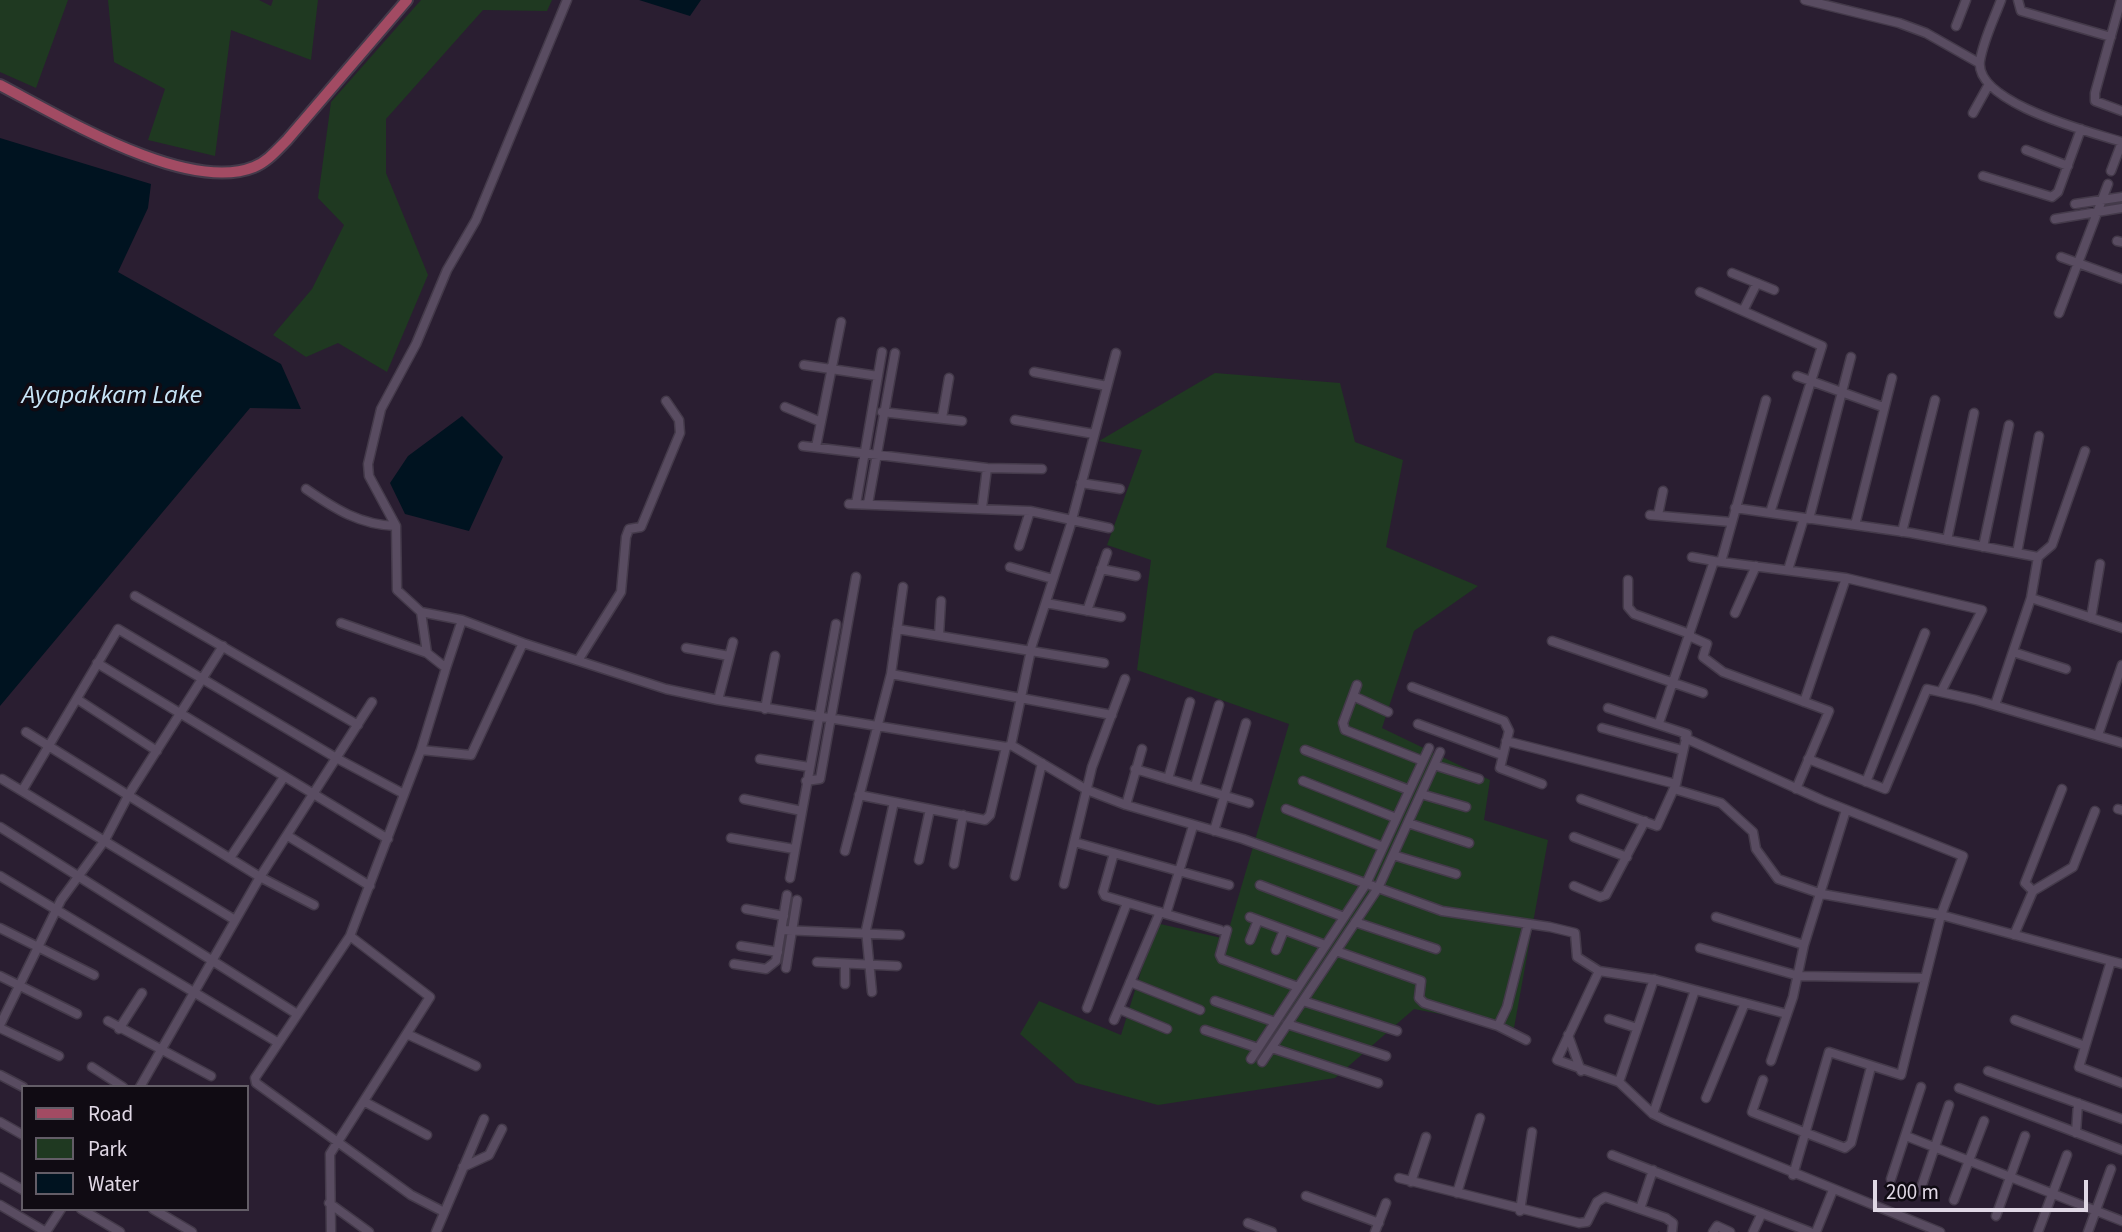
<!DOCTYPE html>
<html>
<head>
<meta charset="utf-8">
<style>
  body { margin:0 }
  #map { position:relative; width:2122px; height:1232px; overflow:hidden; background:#2a1e31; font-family:"Source Sans 3",sans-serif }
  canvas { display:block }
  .legend { position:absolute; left:21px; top:1085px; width:228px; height:126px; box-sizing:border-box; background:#100b13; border:2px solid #635d67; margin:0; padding:9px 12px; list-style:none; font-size:21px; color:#e0d8e5 }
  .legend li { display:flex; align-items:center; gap:14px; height:35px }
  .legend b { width:35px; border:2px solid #635d67 }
  .scale { position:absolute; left:1873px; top:1180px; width:215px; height:32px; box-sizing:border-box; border:4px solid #e0d8e5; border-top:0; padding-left:9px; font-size:21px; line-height:24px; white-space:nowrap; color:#e0d8e5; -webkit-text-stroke:5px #100b13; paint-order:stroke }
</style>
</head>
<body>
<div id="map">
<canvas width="2122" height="1232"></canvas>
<ul class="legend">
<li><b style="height:9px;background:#a24b63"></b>Road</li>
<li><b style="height:19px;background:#1f3921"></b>Park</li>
<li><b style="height:19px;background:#001320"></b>Water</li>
</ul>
<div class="scale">200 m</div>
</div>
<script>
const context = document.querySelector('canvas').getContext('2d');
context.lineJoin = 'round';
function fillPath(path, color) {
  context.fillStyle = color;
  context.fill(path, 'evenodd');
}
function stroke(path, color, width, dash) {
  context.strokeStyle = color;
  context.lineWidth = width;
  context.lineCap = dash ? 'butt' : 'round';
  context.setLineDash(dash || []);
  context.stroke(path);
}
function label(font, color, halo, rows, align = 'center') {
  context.font = font + ' "Source Sans 3",sans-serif';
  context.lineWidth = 7;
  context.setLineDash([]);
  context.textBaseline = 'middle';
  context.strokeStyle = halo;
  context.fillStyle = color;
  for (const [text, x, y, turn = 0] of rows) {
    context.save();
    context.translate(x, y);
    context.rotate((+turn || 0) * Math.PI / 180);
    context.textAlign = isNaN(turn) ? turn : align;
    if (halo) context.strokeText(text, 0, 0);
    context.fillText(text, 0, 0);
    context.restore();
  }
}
fillPath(new Path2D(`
  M0,0H68L36,88L0,72Z
  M108,0H259L271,6L273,0H318L311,60L231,30L215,156L148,140L165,89L114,62Z
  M421,0H552L547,11L483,10L386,119V173L428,275L387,372L338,343L306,357L273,335L312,289L344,225L318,198L331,102Z
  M1215,373L1340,383L1355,442L1403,460L1386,547L1478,586L1414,631L1382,728L1490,780L1484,820L1548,840L1514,1028L1414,1009L1335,1078L1158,1105L1076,1083L1020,1034L1039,1001L1121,1035L1156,923L1226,939L1289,724L1137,670L1151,560L1107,545L1142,450L1099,441Z`), '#1f3921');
fillPath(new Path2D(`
  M639,0H701L690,16Z
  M0,138L151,184L148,208L118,272L281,364L301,409L250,408L0,706Z
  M462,416L503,457L469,531L405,514L390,483L408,456Z`), '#001320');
const minor = new Path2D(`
  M1805,0L1899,23L1926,33L1979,63
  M2001,0C1994,19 1983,41 1980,61C1974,103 2091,132 2122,142
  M2018,0L2021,11L2111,37
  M2121,0L2095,93V101L2122,111
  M1956,26L1966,0
  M1973,113L1988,86
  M2026,150L2068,166
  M2111,171L2122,142
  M1983,176L2052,197L2058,192L2081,129
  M2075,204L2122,197
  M2055,219L2122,208
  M2117,241L2122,242
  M2061,257L2122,279
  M1732,273L1774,290
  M1700,292L1822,346L1770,513
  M1743,311L1757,283
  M2059,313L2108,184
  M804,365L878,376
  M1034,372L1107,386
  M1797,376L1883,407
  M785,407L821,422
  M882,412L962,421
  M942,418L949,378
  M1015,420L1094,434
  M803,446L987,468L1042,469
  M816,447L841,322
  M1081,483L1120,489
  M306,489C335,509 360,525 396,526
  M849,504L1030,511L1109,528
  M856,504L882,352
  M868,504L895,353
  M982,508L987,468
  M1735,508L1911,533L2038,557L2031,598L1995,705
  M1650,515L1731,522
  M1658,515L1663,491
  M1809,519L1851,357
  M1855,525L1892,378
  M1902,532L1935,400
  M1947,540L1974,413
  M1019,546L1030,511
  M1983,547L2009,425
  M2017,553L2039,436
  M1692,557L1714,561
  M2038,557L2052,545L2085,451
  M1721,562L1766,400
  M1010,567L1053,579
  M1101,569L1136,576
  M1788,570L1804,518
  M1628,580V607L1634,614L1690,634
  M135,596L358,725
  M2031,598L2122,628
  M1046,603L1121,617
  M1087,611L1107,553
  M421,612L462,620
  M1735,613L1756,566
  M2091,618L2100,564
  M341,623L427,653
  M897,629L1104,663
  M939,635L941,601
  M1689,636L1707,644L1703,657L1723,672L1829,711L1796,789
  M1552,641L1703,693
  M686,648L729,656
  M2013,652L2066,669
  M579,659L621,592L626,537L629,529L641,527L680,433L679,420L666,401
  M97,663L388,839
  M446,668L462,620L523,643
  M891,674L1112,715
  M1357,685L1343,723L1345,730L1423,761
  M1412,687L1504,721L1509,731L1500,768L1542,784
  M1353,696L1388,712
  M77,699L157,751
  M718,700L733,642
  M1804,702L1846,578
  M765,709L775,656
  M1659,723L1714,561L1846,578L1982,610L1941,692
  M1418,724L1502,755
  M1602,728L1682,750
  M26,732L260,877L314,905
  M2098,735L2122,665
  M1685,738L1822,800L1963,856L1941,915L1901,1075L1829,1052L1793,1175
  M1506,741L1676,784
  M1011,745L1032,645L1070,527L1116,353
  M421,750L446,668L427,653L421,612L397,590L396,526L369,476L368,464L381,409L416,344L447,270L476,220L567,0
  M1305,750L1409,790
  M760,759L809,767
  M1808,759L1885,789L1927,689L1976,700L2122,743
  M1434,765L1479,779
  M1135,769L1249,803
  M2,779L235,920
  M1168,779L1190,702
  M806,781L820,779L856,577
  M1303,781L1396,818
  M1866,782L1925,633
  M1195,786L1219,705
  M1674,789L1721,803L1753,832L1756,849L1778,879L1822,894L1941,915L2122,964
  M22,791L118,629L338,759L404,794
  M1421,794L1466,807
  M859,795L985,820L990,815L1006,747
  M744,799L802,811
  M1581,799L1657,826L1676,784L1687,734L1608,708
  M1126,805L1142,749
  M1286,809L1383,847
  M2118,809L2122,810
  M1408,823L1469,843
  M0,827L297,1014
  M1214,831L1246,723
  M288,836L370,886
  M1574,837L1627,857
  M731,838L794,849
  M1074,842L1229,885
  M845,851L891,674L903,587
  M1114,853L1103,892L1105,896L1220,930
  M1393,855L1456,874
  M230,858L284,777
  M919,860L930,809
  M954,864L963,815
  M0,876L277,1042
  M1015,876L1042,763
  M790,878L836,624
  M1064,884L1092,767L1125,679
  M1260,885L1344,917
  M1574,886L1600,897L1606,895L1645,821
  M2033,891L2025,883L2062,789
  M746,909L784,916
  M1166,914L1193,826
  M1250,917L1325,945
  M1716,917L1804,945
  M1355,922L1436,949
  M0,928L94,975
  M781,930L900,935
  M1227,930L1220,955L1222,959L1298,987
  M2014,935L2033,891L2073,867L2095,811
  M350,936L255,1078L256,1083L411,1195L444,1212
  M1250,940L1258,920
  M741,946L778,952
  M1700,948L1799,976L1925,978
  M1276,950L1284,930
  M1336,951L1421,981L1419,998L1424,1003L1498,1026L1526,1040
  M2111,961L2079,1067L2122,1083
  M817,962L897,966
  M734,964L766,969L776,961L787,895
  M786,968L797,900
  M1599,971L1557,1060L1619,1082L1653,1114L1667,1121L1940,1232
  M0,976L77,1014
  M1130,982L1200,1010
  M845,984V964
  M872,992L866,930L894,802
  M1215,1001L1275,1022
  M1303,1001L1397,1031
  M1087,1008L1127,903
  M1119,1009L1167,1029
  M1609,1019L1637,1028
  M1114,1020L1160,912
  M2015,1020L2085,1046
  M108,1021L211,1076
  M1287,1024L1386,1056
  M0,1025L61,900L105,840L129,794L223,646
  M1498,1026L1507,1007L1528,924
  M0,1028L59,1056
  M119,1029L142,993
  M1205,1030L1258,1048
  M407,1034L476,1066
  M1568,1035L1581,1071
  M1272,1048L1378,1083
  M1251,1059L1366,884L1429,748
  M1771,1061L1793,997L1804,945L1846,810
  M1262,1062L1378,888L1440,752
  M92,1067L123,1087
  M1988,1071L2122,1119
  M0,1075L23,1087
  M1763,1080L1752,1112L1845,1148L1851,1143L1871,1067
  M1619,1082L1654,979
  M140,1087L260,877L372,702
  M1959,1088L2122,1150
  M1706,1098L1745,1003
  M365,1102L427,1135
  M1653,1114L1695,990
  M0,1122L23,1135
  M2076,1133L2078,1103
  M1906,1136L2122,1221
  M1612,1155L1810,1232
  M463,1167L489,1155L502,1129
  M0,1177L23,1190
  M1399,1178L1579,1223L1587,1222L1597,1202L1605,1197L1666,1218L1673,1223L1672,1232
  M1891,1179L1921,1087
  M1411,1182L1426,1137
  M1920,1191L1949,1105
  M1457,1193L1480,1118
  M1306,1196L1379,1223
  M1954,1200L1984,1121
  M329,1203L369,1232
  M0,1205L46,1232
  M81,1209L120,1232
  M153,1209L192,1232
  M1640,1209L1653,1170
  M1520,1211L1532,1132
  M1996,1216L2025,1136
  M1248,1223L1272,1232
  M46,1232L61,1209
  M331,1232L330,1154L430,997L350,936L421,750L471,755L523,643L666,689L718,700L1006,747L1011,745L1087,790L1126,805L1243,839L1442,911L1550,927L1575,933L1577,957L1599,971L1657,980L1787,1014
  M436,1232L484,1119
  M1375,1232L1386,1203
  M1713,1232L1717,1226L1730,1232
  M1753,1232L1762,1213
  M1816,1232L1833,1190
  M2038,1232L2067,1155
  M2088,1232L2111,1169`);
const major = new Path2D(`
  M0,85C60,116 187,194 254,167C267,162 277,150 287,140L407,0`);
stroke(minor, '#443a4a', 11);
stroke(major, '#443a4a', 14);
stroke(minor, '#594c61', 8);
stroke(major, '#a24b63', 10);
label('italic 26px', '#c8e5f7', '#100b13', [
  ["Ayapakkam Lake",112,397]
]);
</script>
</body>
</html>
